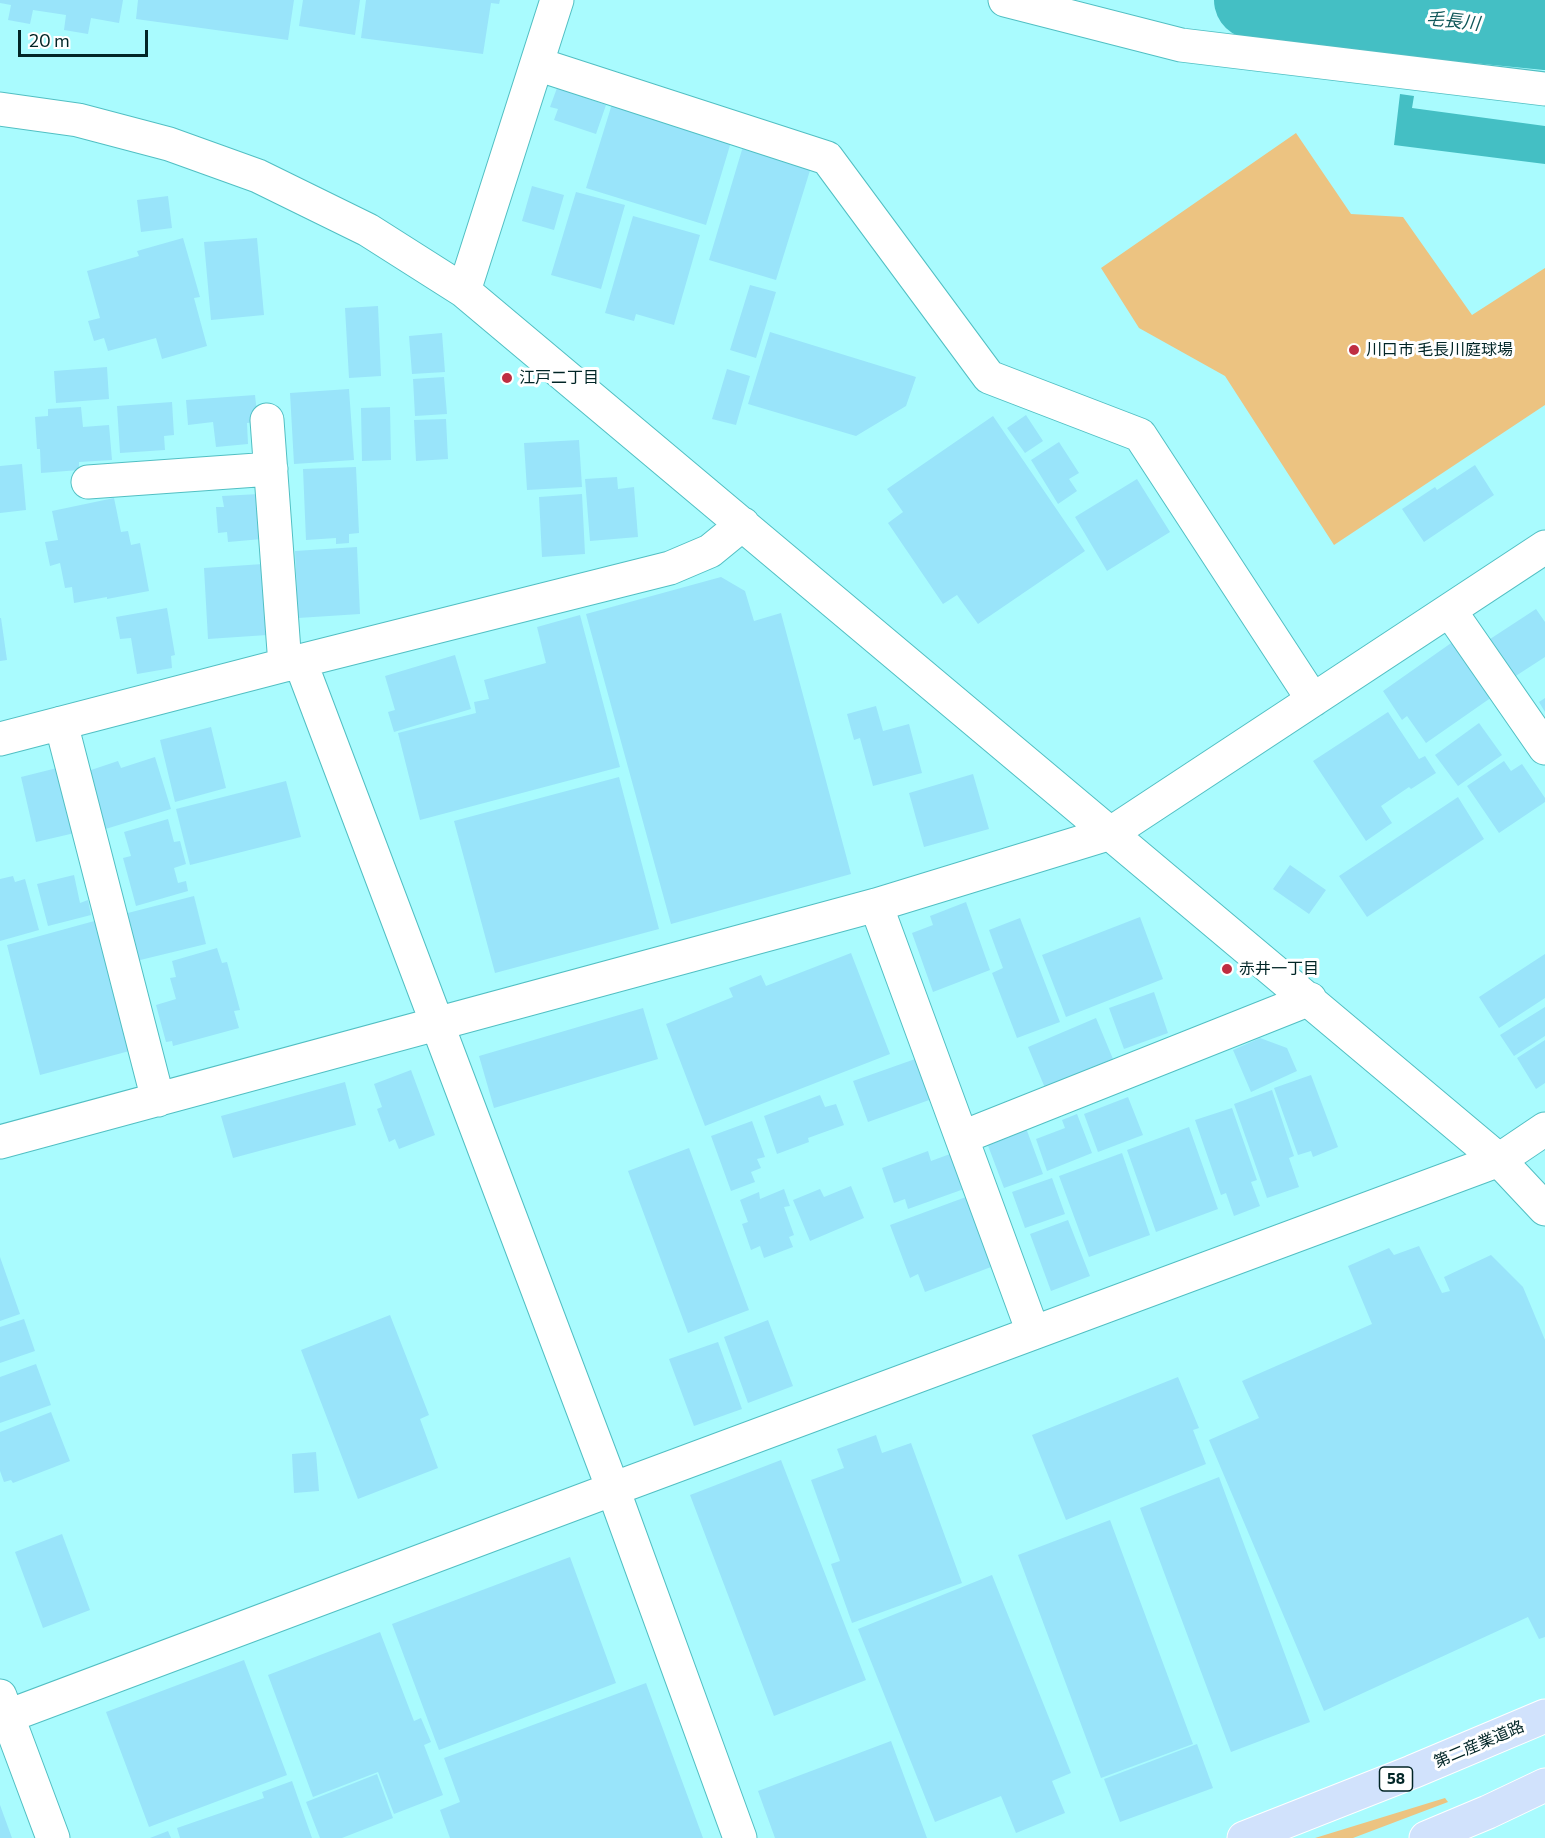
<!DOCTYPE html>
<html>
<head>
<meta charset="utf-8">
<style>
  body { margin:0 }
  #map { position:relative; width:1545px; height:1838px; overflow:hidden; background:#a9fbfe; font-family:Commissioner,sans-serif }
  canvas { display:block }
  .scale { position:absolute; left:18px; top:30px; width:130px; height:27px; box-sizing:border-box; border:3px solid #012526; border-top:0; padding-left:8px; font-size:18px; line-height:21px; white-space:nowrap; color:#012526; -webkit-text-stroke:4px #fff; paint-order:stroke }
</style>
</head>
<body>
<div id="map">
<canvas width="1545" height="1838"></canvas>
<div class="scale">20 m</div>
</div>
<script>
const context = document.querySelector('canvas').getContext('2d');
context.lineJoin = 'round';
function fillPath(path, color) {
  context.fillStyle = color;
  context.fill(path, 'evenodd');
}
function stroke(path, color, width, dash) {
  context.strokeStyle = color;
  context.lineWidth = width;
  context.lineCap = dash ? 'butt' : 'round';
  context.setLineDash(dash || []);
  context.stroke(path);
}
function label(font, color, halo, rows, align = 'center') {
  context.font = font + ' Commissioner,"Noto Sans JP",sans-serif';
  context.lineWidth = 6;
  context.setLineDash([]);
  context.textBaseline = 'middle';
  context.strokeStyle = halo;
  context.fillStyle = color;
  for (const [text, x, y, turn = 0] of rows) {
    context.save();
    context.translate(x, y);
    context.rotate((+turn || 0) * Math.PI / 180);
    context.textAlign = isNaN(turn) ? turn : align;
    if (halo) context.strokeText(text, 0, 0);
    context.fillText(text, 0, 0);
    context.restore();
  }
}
fillPath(new Path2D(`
  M1296,133L1351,214L1403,217L1472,315L1545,268V405L1334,545L1225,376L1139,328L1101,268Z
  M1445,1798L1448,1802L1353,1838H1315Z`), '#ecc381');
fillPath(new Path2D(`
  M1400,94L1414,96L1412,108L1545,126V164L1394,145Z`), '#44bfc4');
stroke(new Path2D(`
  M1253,0L1282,5L1545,31`), '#44bfc4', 78);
fillPath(new Path2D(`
  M0,0H123L119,23L91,18L88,34L64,30L66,15L33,10L30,24L8,20L11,5L0,3Z
  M138,0H294L288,40L136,19Z
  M303,0H360L355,35L299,26Z
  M366,0H500L499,4L491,3L483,54L361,38Z
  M557,88L606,105L596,134L554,120L558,109L550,107Z
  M612,104L731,142L706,225L586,188Z
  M744,143L812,164L776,280L709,260Z
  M532,186L564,195L554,230L522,221Z
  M576,192L625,205L601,289L551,275Z
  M168,196L172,228L141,232L137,200Z
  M633,216L700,235L674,325L636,314L634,321L605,313Z
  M183,238L200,297L194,298L207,346L162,359L156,338L108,351L104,338L94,341L88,321L100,318L87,271L139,256L137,251Z
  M257,238L264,315L211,320L204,242Z
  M750,285L776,292L756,358L730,350Z
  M378,306L381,376L349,378L345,308Z
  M770,332L916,377L906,406L856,436L748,404Z
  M442,333L445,372L412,374L409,336Z
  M107,367L109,399L56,403L54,371Z
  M727,369L750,376L736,425L712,419Z
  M444,377L447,414L415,416L413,379Z
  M349,389L354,460L294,464L290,393Z
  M255,395L258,422L247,423L248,444L216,447L213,422L188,425L186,400Z
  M172,402L174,435L164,436L165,450L120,453L117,406Z
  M81,407L83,427L109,425L112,460L79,462V470L41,473L40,449H37L35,417L48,416V409Z
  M390,407L391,460L362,461L361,408Z
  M1026,415L1043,441L1025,453L1007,428Z
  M993,416L1085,551L978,624L957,595L943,604L888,523L903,512L887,489Z
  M446,419L448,459L416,461L414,420Z
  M579,440L582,487L527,490L524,443Z
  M1059,442L1079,473L1069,479L1077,491L1058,504L1031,460Z
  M22,464L26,510L0,513V466Z
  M1475,465L1494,495L1424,542L1402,509L1435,487L1437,490Z
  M356,467L359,533L349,534V543L336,544V538L306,540L303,469Z
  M617,477L618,489L634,487L638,537L590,541L585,479Z
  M1137,479L1170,532L1107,571L1075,517Z
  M259,494L262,539L228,542L227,532L218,533L216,507H224L222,496Z
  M582,494L585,554L542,557L539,497Z
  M114,498L121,532L128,531L131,545L140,543L149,591L107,599V597L74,603L72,587L65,588L60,563L50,566L45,542L58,540L52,511Z
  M357,547L360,614L298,618L295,551Z
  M263,564L267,635L208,639L204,568Z
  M721,577L745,591L754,621L781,613L851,874L671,924L586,614Z
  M167,608L175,655L171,656L172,668L137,674L131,638L120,639L116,617Z
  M1536,609L1545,622V657L1511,679L1487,641Z
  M580,615L620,767L420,820L398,733L476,713L474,702L489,699L484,680L546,663L537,627Z
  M0,618H1L7,660L0,661Z
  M1454,641L1492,697L1426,743L1407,716L1402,720L1383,691Z
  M455,655L471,709L394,732L388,712L395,710L385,676Z
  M1545,698V712L1539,702Z
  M876,706L883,731L909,724L922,773L873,786L860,738L854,740L847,714Z
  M1388,712L1419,759L1425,756L1436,773L1411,789L1409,787L1381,806L1392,823L1366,841L1313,761Z
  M1479,723L1502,755L1458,786L1435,755Z
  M211,727L226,788L175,802L160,740Z
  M155,757L171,809L99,831L88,771L118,761L121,768Z
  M1504,761L1511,771L1522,764L1545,798V802L1499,833L1467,786Z
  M57,768L79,832L36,842L21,777Z
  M973,774L989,829L924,847L909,793Z
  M619,777L659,929L495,973L454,821Z
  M286,781L301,837L190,865L176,809Z
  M1458,797L1484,839L1367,917L1339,876Z
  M168,819L174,842L180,841L186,864L174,868L178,883L186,881L188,891L136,906L123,858L131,856L124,832Z
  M1290,865L1326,890L1309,914L1273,889Z
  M74,875L80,903L88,900L91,915L48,926L37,884Z
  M13,876L15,882L25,879L39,930L0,941V879Z
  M194,896L206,944L132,962L120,915Z
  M966,902L990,970L933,992L912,933L933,925L930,916Z
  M1140,917L1163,979L1066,1017L1042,955Z
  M1020,918L1060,1022L1017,1038L992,973L1003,968L989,930Z
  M98,920L133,1050L40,1075L7,945Z
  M217,948L222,963L227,962L240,1010L234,1011L239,1028L173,1046L172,1041L166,1042L156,1005L176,999L170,978L176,977L172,961Z
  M851,953L890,1054L705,1126L666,1024L733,997L729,988L761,975L766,986Z
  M1545,954V998L1499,1028L1479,997Z
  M1154,992L1168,1033L1124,1049L1109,1008Z
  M1545,1007V1036L1514,1056L1500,1035Z
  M643,1008L658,1059L494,1108L479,1056Z
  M1096,1018L1113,1059L1045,1088L1028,1047Z
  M1260,1038L1287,1048L1297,1071L1251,1092L1233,1050Z
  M1545,1040V1083L1536,1089L1517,1058Z
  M918,1058L932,1099L868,1122L853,1081Z
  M411,1070L435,1135L399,1149L395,1139L389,1142L377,1109L382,1107L374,1084Z
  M1311,1075L1338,1147L1313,1157L1311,1151L1298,1155L1274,1088Z
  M345,1082L356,1125L233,1158L221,1116Z
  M1272,1090L1294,1156L1289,1158L1299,1187L1267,1198L1234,1104Z
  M820,1095L825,1107L836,1104L844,1125L808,1138L809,1142L777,1154L764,1116Z
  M1128,1097L1143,1135L1098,1152L1084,1114Z
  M1232,1108L1257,1180L1251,1182L1260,1206L1234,1216L1226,1193L1221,1195L1195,1120Z
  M1077,1114L1092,1153L1047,1171L1036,1139L1065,1128L1062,1120Z
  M752,1121L765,1157L757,1159L761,1168L751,1172L755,1182L731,1191L711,1136Z
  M1189,1127L1218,1209L1156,1232L1127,1150Z
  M1026,1128L1043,1174L1004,1188L987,1143Z
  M689,1148L749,1310L688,1333L628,1171Z
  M928,1151L931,1161L950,1154L964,1189L908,1209L905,1199L894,1203L882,1168Z
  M1122,1153L1150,1235L1089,1257L1059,1176Z
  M1052,1178L1065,1214L1025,1228L1012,1192Z
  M851,1186L864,1218L810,1241L793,1200L820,1189L824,1197Z
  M784,1189L790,1206L784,1207L794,1235L789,1237L793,1247L764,1258L760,1246L751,1250L742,1224L748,1222L740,1200L759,1192L760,1199Z
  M966,1197L991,1267L925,1292L918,1274L910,1278L890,1225Z
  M1068,1220L1090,1276L1051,1291L1030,1234Z
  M1419,1246L1442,1293L1450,1291L1444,1277L1491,1255L1523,1287L1545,1340V1637L1539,1639L1528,1617L1324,1711L1209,1440L1259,1418L1242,1381L1372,1324L1348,1266L1389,1248L1394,1255Z
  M0,1257L20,1314L0,1321Z
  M390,1315L429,1415L420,1419L438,1468L358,1499L301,1350Z
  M24,1319L35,1351L0,1363V1327Z
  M768,1320L793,1386L748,1403L724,1337Z
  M718,1342L742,1409L694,1426L669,1359Z
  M36,1364L51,1405L0,1423V1377Z
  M1178,1377L1199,1428L1193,1430L1206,1464L1066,1520L1032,1435Z
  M51,1412L70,1461L13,1483L11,1480L4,1482L0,1471V1432Z
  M876,1435L882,1453L911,1443L962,1583L852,1623L831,1564L840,1561L811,1480L844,1468L837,1449Z
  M316,1452L319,1491L294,1493L292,1454Z
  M781,1460L866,1680L774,1716L690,1495Z
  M1219,1477L1310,1722L1231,1752L1140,1508Z
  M1110,1520L1193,1744L1101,1778L1018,1555Z
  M62,1534L90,1610L43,1628L15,1552Z
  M570,1557L616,1683L439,1750L392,1624Z
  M992,1575L1071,1773L1052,1781L1065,1813L1016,1833L1001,1796L935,1822L858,1629Z
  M380,1632L414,1721L421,1718L431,1742L424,1745L443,1795L394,1814L378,1772L313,1797L268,1675Z
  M244,1660L287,1775L149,1827L106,1712Z
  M646,1683L703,1838H450L440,1810L460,1802L444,1758Z
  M891,1741L927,1838H775L758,1791Z
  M1197,1744L1213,1788L1120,1822L1104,1779Z
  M377,1774L393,1818L342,1838H320L306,1802Z
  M292,1781L312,1838H180L177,1828L264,1798L262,1792Z
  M0,1805L12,1838H0Z
  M168,1831L171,1838H150Z`), '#99e4fa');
const minor = new Path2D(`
  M1005,0L1181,45L1545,89
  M537,64L827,158L989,377L1140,435L1313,700
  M0,109L78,120L169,144L258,176L368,230L464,291L1499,1160L1545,1209
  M464,291L557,0
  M267,420L285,665
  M88,482L271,469
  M1450,611L1545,748
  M300,661L613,1489L740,1838
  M61,723L158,1100
  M0,739L300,661L670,568L710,551L743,524
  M876,905L1033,1332
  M963,1137L1310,999
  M0,1142L876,905L1111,833L1545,547
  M0,1696L53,1838
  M0,1719L613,1489L1499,1160L1545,1129`);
const major = new Path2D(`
  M1244,1838L1412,1772L1545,1716
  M1426,1838L1488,1812L1545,1785`);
stroke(minor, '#51bfc3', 35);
stroke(major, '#fff', 35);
stroke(minor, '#fff', 33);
stroke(major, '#d1e2fc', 33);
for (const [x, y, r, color] of [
  [1354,350,6,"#bf2e42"],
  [507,378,6,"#bf2e42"],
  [1227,969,6,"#bf2e42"]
]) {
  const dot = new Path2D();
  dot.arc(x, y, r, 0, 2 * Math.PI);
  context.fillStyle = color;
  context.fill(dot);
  stroke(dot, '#fff', 2);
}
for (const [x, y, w] of [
  [1396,1779,33]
]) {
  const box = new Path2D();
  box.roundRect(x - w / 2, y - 12, w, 24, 4.5);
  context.fillStyle = '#fff';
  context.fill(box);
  stroke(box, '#012526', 1.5);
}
label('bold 15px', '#012526', null, [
  ["58",1396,1779]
]);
label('16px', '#012526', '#fff', [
  ["川口市 毛長川庭球場",1366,350],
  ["江戸二丁目",519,378],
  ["赤井一丁目",1239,969]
], 'left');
label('16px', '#012526', '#fff', [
  ["第二産業道路",1479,1744,-23]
]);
label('italic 18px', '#11585a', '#fff', [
  ["毛長川",1453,21,6]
]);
</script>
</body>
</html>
